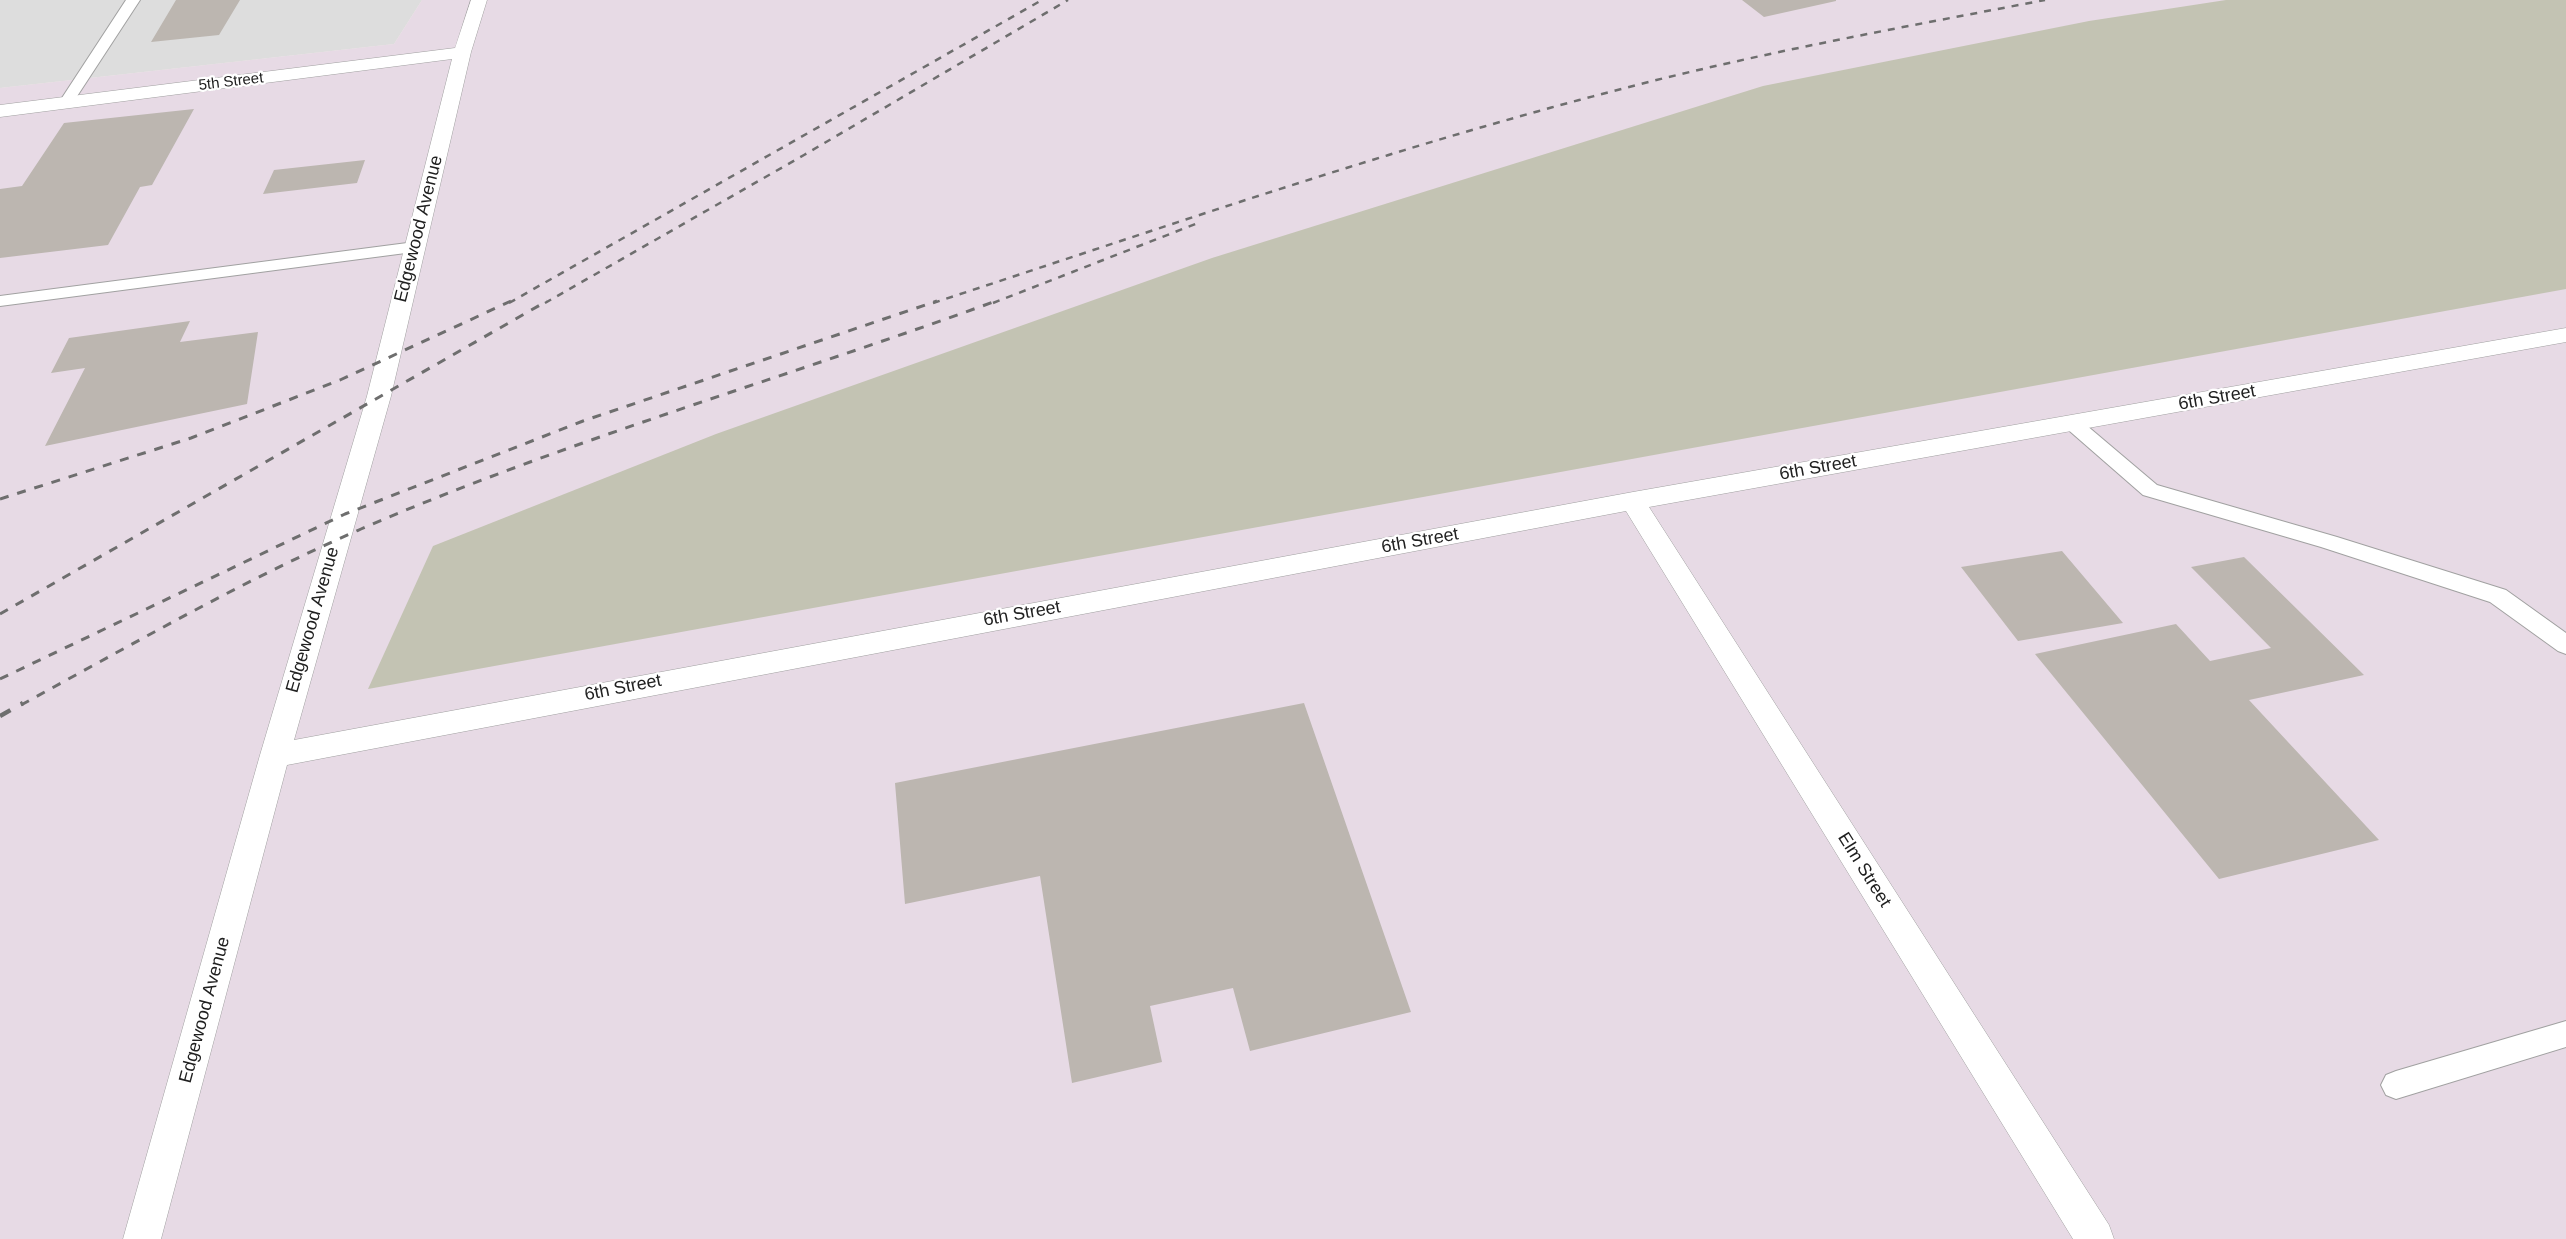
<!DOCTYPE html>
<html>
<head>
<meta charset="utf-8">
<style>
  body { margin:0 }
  canvas { display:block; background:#efece7 }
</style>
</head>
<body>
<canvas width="2566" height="1239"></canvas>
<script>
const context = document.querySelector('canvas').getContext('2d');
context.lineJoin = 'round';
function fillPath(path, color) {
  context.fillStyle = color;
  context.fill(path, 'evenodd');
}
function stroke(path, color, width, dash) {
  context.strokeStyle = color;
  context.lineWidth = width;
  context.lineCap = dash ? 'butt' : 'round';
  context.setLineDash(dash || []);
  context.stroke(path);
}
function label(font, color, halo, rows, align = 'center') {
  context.font = font + ' Helvetica,sans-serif';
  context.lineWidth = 4.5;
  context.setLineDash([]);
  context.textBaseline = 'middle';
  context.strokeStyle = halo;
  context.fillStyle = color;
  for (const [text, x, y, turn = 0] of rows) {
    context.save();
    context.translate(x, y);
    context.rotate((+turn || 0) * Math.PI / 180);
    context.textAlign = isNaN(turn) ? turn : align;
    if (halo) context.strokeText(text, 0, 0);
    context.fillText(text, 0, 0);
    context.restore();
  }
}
fillPath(new Path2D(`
  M0,0H422L394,44L0,88Z`), '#ddd');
fillPath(new Path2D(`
  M422,0H2566V1239H0V88L394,44Z`), '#e7dae5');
fillPath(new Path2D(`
  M2226,0H2566V289L368,689L433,546L716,434L1212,258L1763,86L2089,21Z`), '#c3c3b3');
fillPath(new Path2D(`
  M176,0H240L219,35L151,42Z
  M1742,0H1836V1L1764,17Z
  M194,109L152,185L140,187L108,245L0,258V189L22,186L64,123Z
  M365,160L357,183L263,194L274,170Z
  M190,321L180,342L258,332L247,404L45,446L85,368L51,373L69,338Z
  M2062,551L2123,623L2018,641L1961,567Z
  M2244,557L2364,675L2249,700L2379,840L2219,879L2035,654L2176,624L2210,661L2271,648L2191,567Z
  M1304,703L1411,1012L1250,1051L1233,988L1150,1006L1162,1062L1072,1083L1040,876L905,904L895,783Z`), '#bcb6b0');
const lane = new Path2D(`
  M126,0H140L70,107H60L58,104Z
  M415,242L421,243L424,247L421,251L0,306V296Z
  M2072,417L2079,419L2157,485L2337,537L2506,590L2566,633V654L2558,651L2490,602L2321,547L2143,495L2065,427L2062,423L2065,419Z
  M2566,1021V1047L2396,1099L2386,1095L2381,1085L2386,1075L2396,1071Z`);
const street = new Path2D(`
  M471,0H487L471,52L391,396L294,740L1633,492L2566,328V342L1649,507L2109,1225L2114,1239H2073L1626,511L287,765L161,1239H123L260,755L367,396L452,59L0,117V105L455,48Z`);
stroke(lane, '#a1a1a1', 2);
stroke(street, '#a1a1a1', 1);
fillPath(lane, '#fff');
fillPath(street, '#fff');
stroke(new Path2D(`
  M509,303L1042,0
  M545,303L804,155L1068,0
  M933,303C1162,228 1391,148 1625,88C1764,52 1904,27 2045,0
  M993,303L1198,223`), '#6e6e6e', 2.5, [7, 7]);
stroke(new Path2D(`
  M0,499L191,438L340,380L511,301
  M0,614L547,301
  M0,679L345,514L583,421L937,301
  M21,705C133,644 244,580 361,529C567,440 785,378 996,301`), '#6e6e6e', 3, [9, 9]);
stroke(new Path2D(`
  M0,716L23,703`), '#6e6e6e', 4.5, [12, 12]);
label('15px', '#202020', '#fff', [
  ["5th Street",231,82,-7]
]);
label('18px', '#202020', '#fff', [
  ["Edgewood Avenue",419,229,-76],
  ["6th Street",2217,398,-10],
  ["6th Street",1818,468,-10],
  ["6th Street",1420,541,-10],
  ["6th Street",1022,614,-10],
  ["Edgewood Avenue",313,620,-74],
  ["6th Street",623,688,-11],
  ["Elm Street",1864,870,58],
  ["Edgewood Avenue",205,1010,-75]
]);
</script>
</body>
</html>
